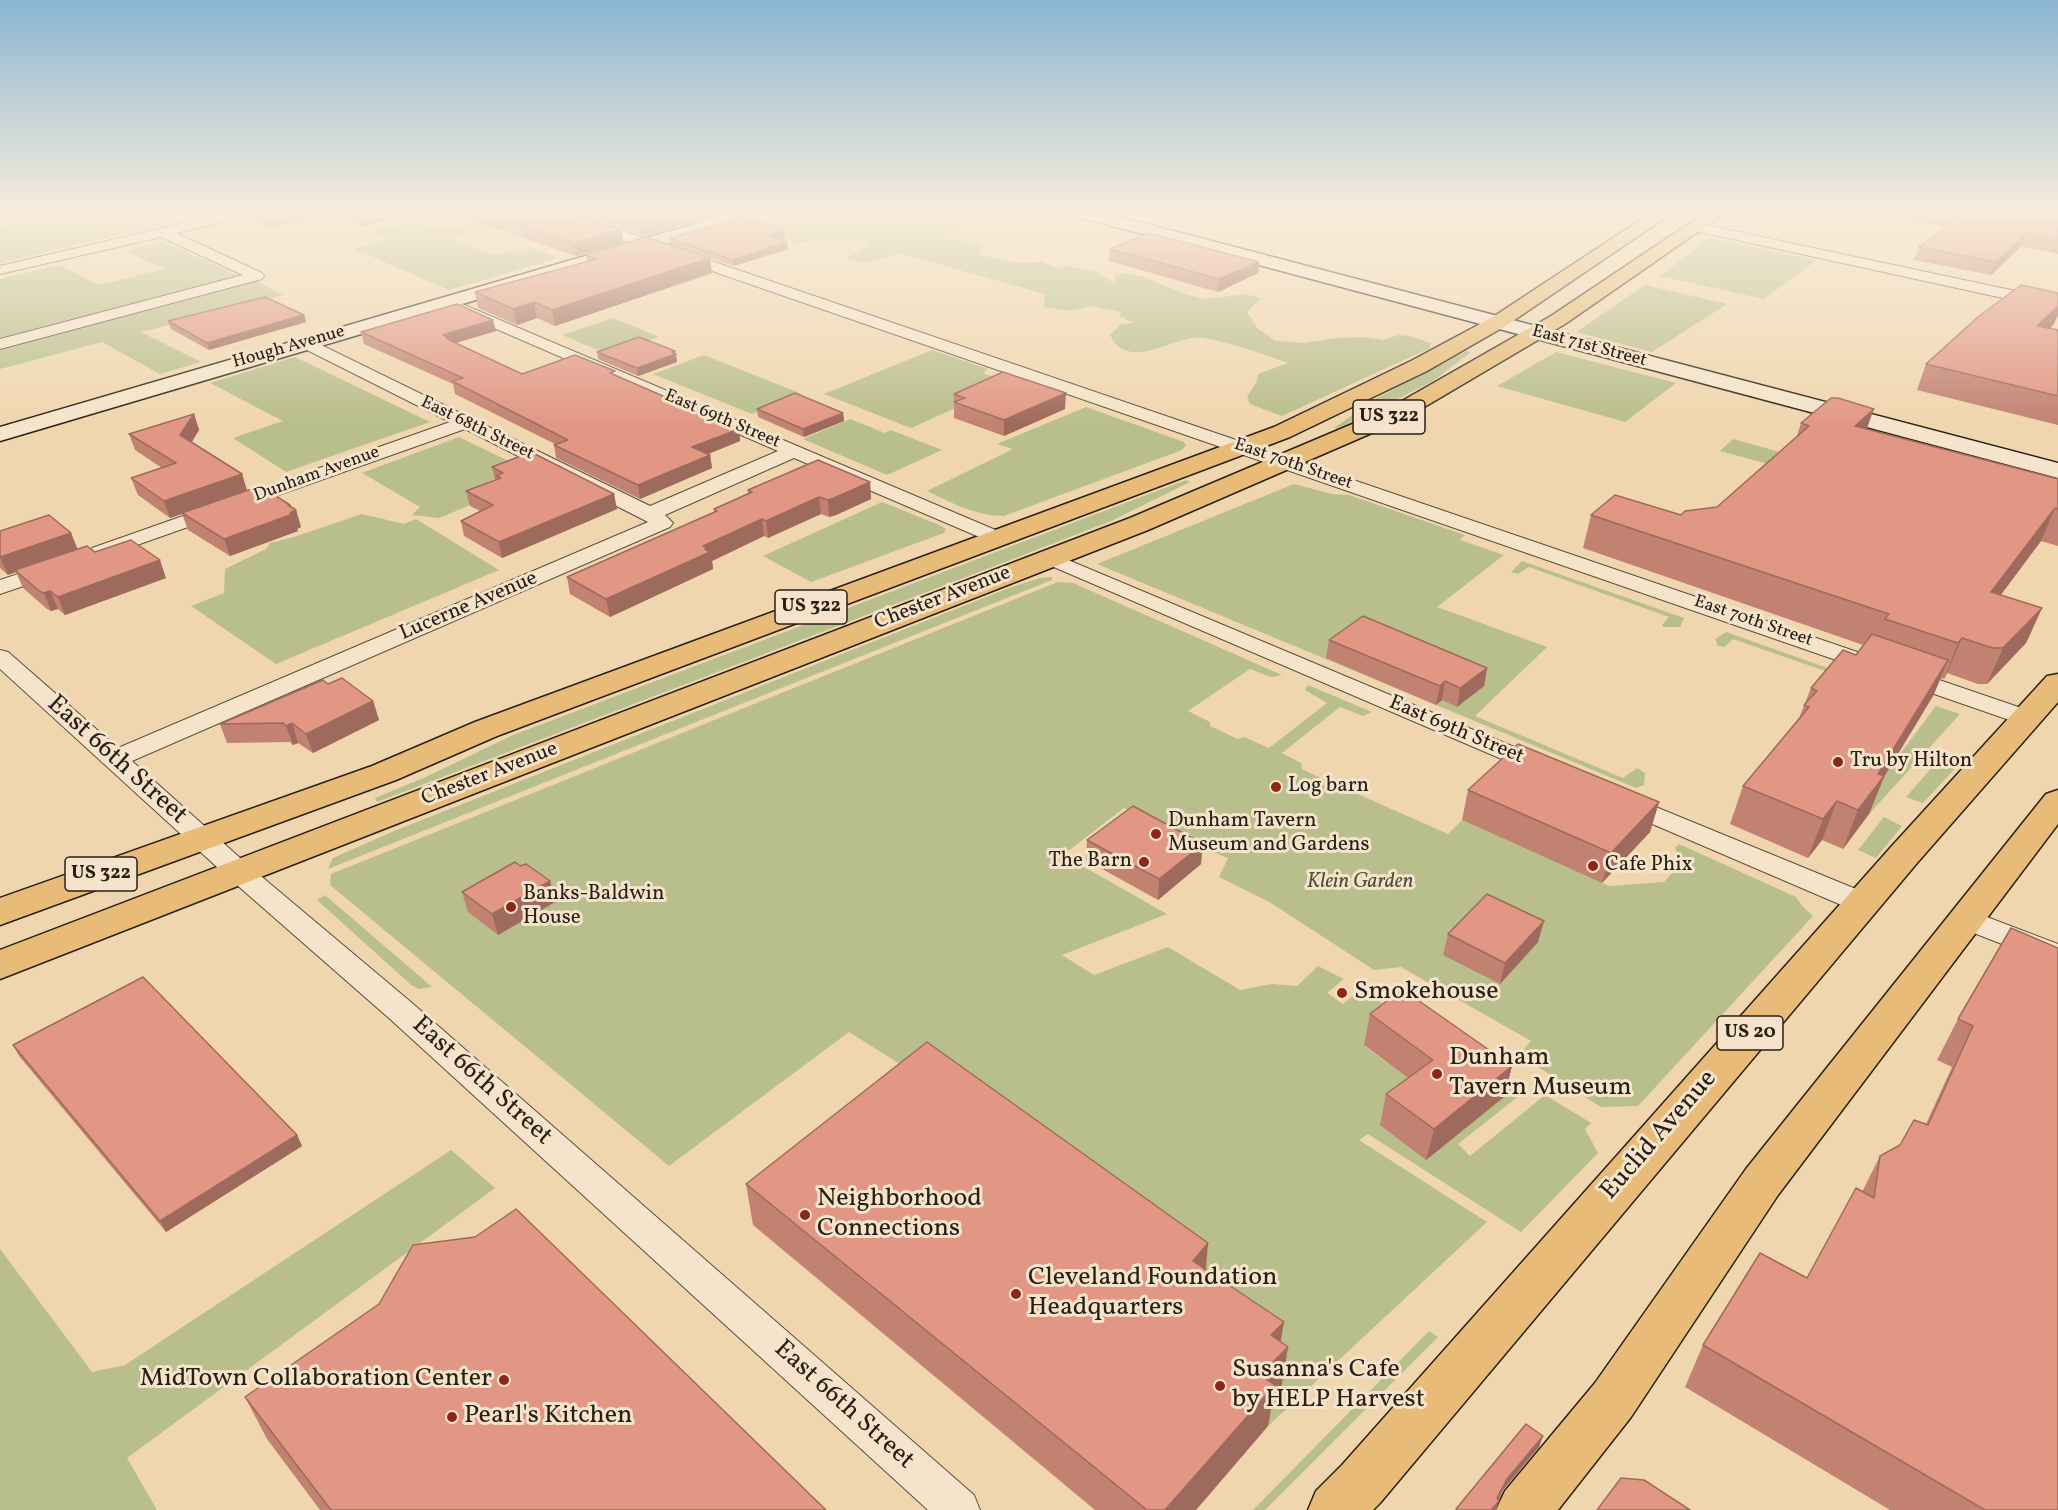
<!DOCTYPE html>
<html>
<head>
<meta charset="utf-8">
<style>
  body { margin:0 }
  canvas { display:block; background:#f0d6af }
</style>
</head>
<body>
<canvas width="2058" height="1510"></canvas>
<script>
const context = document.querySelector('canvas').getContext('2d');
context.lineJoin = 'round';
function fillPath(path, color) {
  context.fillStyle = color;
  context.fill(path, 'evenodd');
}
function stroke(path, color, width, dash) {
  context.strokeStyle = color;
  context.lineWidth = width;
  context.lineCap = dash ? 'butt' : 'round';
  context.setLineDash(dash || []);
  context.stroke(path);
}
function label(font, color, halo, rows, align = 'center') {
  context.font = font + ' Vollkorn,serif';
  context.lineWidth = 6;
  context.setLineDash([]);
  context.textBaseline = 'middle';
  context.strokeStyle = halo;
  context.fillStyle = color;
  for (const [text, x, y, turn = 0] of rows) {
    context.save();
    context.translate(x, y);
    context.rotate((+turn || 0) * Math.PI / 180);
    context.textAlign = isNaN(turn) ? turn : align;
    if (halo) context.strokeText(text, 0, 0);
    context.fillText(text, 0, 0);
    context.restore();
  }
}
fillPath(new Path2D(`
  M61,213H148L169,223L0,263V226Z
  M507,213H523L536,217L448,238L493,255L531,248L558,258L449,290L354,249L385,240L372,232L417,221L440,231Z
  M781,213H910C923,217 956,213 972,213L962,228L941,238L983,244L979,255L1017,263L1042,262L1057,268L1068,266L1096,272L1114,283L1116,273L1142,276L1187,295L1206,299L1245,294L1261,298L1247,312L1258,329L1276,341L1305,343L1336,338L1362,337L1383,340L1398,335L1410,336L1431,343L1430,348L1282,416L1250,404L1247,397L1257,381L1258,374L1288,363C1261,353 1232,343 1203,338C1174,334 1129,374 1110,335L1121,324L1134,323L1119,316L1122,312L1091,306L1069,311L1044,307L1045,294L898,253L866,263L846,258L871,246L868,242L830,238L793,244L787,234L749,222Z
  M1712,238L1817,260L1764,299L1660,276L1708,239Z
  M164,242L242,277L0,340V279L60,265L99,285L165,269L125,251Z
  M254,280L283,295L141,332L201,362L160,374L102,342L0,369V346Z
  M1645,285L1727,304L1652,352L1576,332Z
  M613,318L659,337L607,354L562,335Z
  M932,350L988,369L983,373L1011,383L911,428L824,394Z
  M1466,351L1471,352L1433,381L1338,429L1334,428L1375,399Z
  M1556,352L1676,383L1625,422L1497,386Z
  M704,355L802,394L752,414L653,374Z
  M295,357L430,422L286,472L233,438L283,421L210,383Z
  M1086,407L1184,442L1186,445L1182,450L1004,516C976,516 952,503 927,491L1013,449L997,444Z
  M850,419L885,433L891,430L942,450L887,475L803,439Z
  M459,437L523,468L487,482L497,494L439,518L412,515L420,507L362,473Z
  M1733,439L1787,454L1776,466L1720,451Z
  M1186,480L1190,482L1111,521L1013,559L377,802L375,798L426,777L513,735Z
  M1294,484L1332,494L1349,495L1465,535L1460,540L1504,555L1437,607L1547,647L1475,716L1623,778L1637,768L1645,773L1644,785L1636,788L1097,564Z
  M882,502L939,525L946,529L944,533L811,582L763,556Z
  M362,514L404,524L416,519L499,570L276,664L191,606L224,593L225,569L266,549L270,543L294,537Z
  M1522,561L1684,618L1680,627H1663L1662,625L1669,617L1529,567L1518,574L1511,572Z
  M1052,577V580L328,869L333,858L394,831L1009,588L1040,578Z
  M1058,582L1073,583L1282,675L1271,677L1250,669L1188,711L1210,722V726L1238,739L1244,737L1269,748L1327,703L1305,690L1308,685L1372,712L1363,716L1340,707L1282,753L1301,763L1302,769L1310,773L1448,834L1462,820L1609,886L1664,882L1682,862L1675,848L1679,844L1796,897L1803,907L1813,916L1638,1106L1601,1107L1519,1055L1531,1041L1401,967L1374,970L1271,903L1219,877L1228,858L1196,845L1124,808L1063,855L1167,914L1062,955L1094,975L1168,947L1240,990L1272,984L1297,986L1318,966L1344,979L1327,993L1343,1004L1361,989L1475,1065L1525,1091L1458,1144L1470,1156L1545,1095L1591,1123L1585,1129L1598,1153L1521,1232L1368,1134L1359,1140L1487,1222L1268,1426L1254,1417L1280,1389L930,1083L849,1032L669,1166L330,885L331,874ZM1364,1046L1504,1097L1426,1091Z
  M1726,632L1833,670L1831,673L1733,639L1724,647L1718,646L1715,639Z
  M1936,706L1960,714L1869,814L1863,812L1870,794Z
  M1943,755L1961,762L1923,803L1906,797Z
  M1884,817L1902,826L1876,858L1858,850Z
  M325,895L432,987L418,989L410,984L317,900Z
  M451,1150L495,1188L127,1458L157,1510H0V1249L92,1372L125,1365Z
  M1429,1331L1438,1337L1265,1510H1253Z`), '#b8be8c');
const street = new Path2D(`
  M227,213H251L249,216L176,233L262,273L264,276L262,279L0,349V339L243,275L161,237L0,274V266Z
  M551,213H571L2036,713L2039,718L2036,723L2027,725L2018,723L553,216Z
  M1628,213H1656L1663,217L1656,221L1630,216Z
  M1696,223L2058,300V310L1691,230L1689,227Z
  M462,304L1005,534L1008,538L1005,542L998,544L991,542L794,458L665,515L673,523L670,527L132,761L249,866L412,1003L974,1495L980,1510H928L390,1019L229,878L0,669V650L8,652L118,748L648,522L465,429L106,556L99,558L92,556L89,552L92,548L450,422L299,346L297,343L299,340H311L650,506L778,451L457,312L454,309Z
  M1049,552L1550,762L1554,767L1550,772L1541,775L1532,772L1042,562L1038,558L1042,554Z
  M51,563L59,564L62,569L59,574L0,594V580Z
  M1624,794L1873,896L1877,903L1873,910L1863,913L1853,910L1615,808L1611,802L1615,796Z
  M1966,909L2058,944V966L1956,926L1951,919L1956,912Z`);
const secondary = new Path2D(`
  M732,213H759L756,217L0,441V427Z
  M1076,213H1105L2058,463V478L1079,217Z`);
const primary = new Path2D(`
  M1651,213H1672L1507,325L1427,371L1290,437L497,736L396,780L0,925V898L372,766L475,722L1274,427L1411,361L1493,317Z
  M1705,213H1725L1565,324L1404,419L1148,530L0,979V950L1130,518L1388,409L1551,316Z
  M2058,674V702L1917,863L1380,1503L1373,1510H1308L1316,1491L1342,1465L1891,847L2047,676Z
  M2058,790V824L1778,1195L1631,1417L1558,1510H1496L1505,1491L1595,1383L1746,1169L2046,794Z`);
stroke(street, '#5a4e3c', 2);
stroke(secondary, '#282015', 3);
stroke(primary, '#282015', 3);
fillPath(street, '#f5e4cb');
fillPath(secondary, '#f5e4cb');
fillPath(primary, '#e8bb78');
fillPath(new Path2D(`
  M152,213H196L170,219L158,216Z
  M245,213H415L362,226L331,214L270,228L247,219Z
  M453,213H570L621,230L623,243L576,256Z
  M578,213H716V215L645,236Z
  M1368,213H1387L1380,216Z
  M1493,213H1512L1506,216Z
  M1872,213H2058V254L2021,246L1991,275L1914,260L1919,247L1945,228Z
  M670,238H785L778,240L787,242L788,249L734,266L671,245Z
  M1110,249L1259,262L1258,273L1218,292L1109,261Z
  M586,255L712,273L555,326L537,318L517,325L478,308L475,292L587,262Z
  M304,315L306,322L209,350L171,329L168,321Z
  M2054,324L2050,329L2058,330V425L1917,390L1926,364Z
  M496,331L456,343L522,374L616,376L739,429L740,441L708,454L710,455L712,468L640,499L556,458L554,445L555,444L455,394L453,384L364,344L361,332Z
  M675,351L677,362L638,376L598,359L597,352Z
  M954,394L1065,409L1004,436L954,418Z
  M757,409L843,413L844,421L804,437L758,417Z
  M194,414L199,430L191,442L242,474L247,490L291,507L296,510L301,527L297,529L298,531L230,556L188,530L182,514L170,518L138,495L131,478L162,468L135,450L129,434Z
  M1801,423L1867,429L2058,479V546L2041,541L2001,595L2042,608L2026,643L1987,684H1978L1947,673L1944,679L1941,678L1933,696L1884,777L1869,814L1843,849L1822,840L1808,858L1730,824L1743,786L1799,718L1811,688L1856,655L1863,645L1583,548L1591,515H1681L1717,507L1797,436Z
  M492,467L617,509L502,558L464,536L461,521L480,511L470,506L466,491L495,480Z
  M870,482L871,499L836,515L829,517L821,514L768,538L764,536L712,561L713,569L610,617L570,594L567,577L714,512V509L748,494V490Z
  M0,531L71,533L77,549L95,552L166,578L65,615L58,609L51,611L47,609L23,588L16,572L8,575L0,568Z
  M1329,640L1487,668L1484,686L1457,707L1442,700L1436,705L1326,658Z
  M328,684L373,701L379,720L313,753L298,743L293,745L290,742L227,743L220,724Z
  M1468,790L1659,802L1650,832L1602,883L1462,820Z
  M1087,840L1201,864L1158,900L1086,860Z
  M520,866L550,881L555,902L498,935L468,912L462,892Z
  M2011,928L2058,1510H1890L1685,1387L1703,1345L1807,1278L1862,1192L1880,1156L1900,1145L1926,1124L1952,1067L1937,1060L1958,1019Z
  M1448,934L1538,942L1500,984L1443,955Z
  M1370,1014L1512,1066L1504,1097L1426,1160L1380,1125L1386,1094L1408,1078L1364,1045Z
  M13,1045L297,1135L302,1146L166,1232L19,1056Z
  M746,1184L1208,1243L1206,1270L1280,1342L1288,1347L1281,1389L1273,1397L1268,1426L1196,1510H1095L753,1225Z
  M475,1237L826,1510H320L267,1439L245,1397Z`), '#c28272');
fillPath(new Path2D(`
  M168,213H196L170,219Z
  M279,213H331V214L270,228L266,216Z
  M363,213H415L362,226L358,214Z
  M681,213H716V215L645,236L644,224Z
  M621,230L623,243L576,256L574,243Z
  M784,231L785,238L767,243V236Z
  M2026,233L2021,246L1991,275L1996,262Z
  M787,242L788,249L734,266L733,260Z
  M710,258L712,273L555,326L552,310Z
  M1259,262L1258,273L1218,292L1219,279Z
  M534,302L537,318L517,325L513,309Z
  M2058,306V315L2054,324L2027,351L2037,326Z
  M304,315L306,322L209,350L207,343Z
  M493,320L496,331L452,344L443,335Z
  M675,351V355L676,354L677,362L638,376L637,368Z
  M1066,393L1065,409L1004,436V420Z
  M1874,409L1863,439L1855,426Z
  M843,413L844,421L804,437L803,429Z
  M194,414L199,430L186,452L180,435Z
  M739,429L740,441L693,460L692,447Z
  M710,455L712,468L640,499L638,485Z
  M242,474L247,491L170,518L164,501Z
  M870,482L871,499L836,515L829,517L828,500Z
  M614,494L617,509L502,558L499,542Z
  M819,497L821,514L768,538L766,521Z
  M290,505L292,512L296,510L301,527L297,529L298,531L230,556L224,539Z
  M2055,508L2041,541L1977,626L1991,592Z
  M762,519L764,536L712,561L713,569L610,617L606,599L703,546Z
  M71,533L78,550L15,570L16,572L8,575L0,557Z
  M160,560L166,578L65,615L58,597Z
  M50,591L58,609L51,611L44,593Z
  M2042,608L2026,643L1987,684L2003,648Z
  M1962,638L1947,673L1944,679L1958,643Z
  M1948,660L1933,696L1884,777L1869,814L1843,849L1858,810L1878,774Z
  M1487,668L1484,686L1457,707L1460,688Z
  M1445,681L1442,700L1436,705L1440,686Z
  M373,701L379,720L313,753L306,734Z
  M292,723L298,743L293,745L286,726Z
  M1837,801L1822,840L1808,858L1823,819Z
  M1659,802L1650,832L1602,883L1611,853Z
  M1203,844L1201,864L1158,900L1159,879Z
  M550,881L555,902L498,935L492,914Z
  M1544,921L1538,942L1500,984L1505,963Z
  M1512,1066L1504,1097L1426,1160L1434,1129Z
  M297,1135L302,1146L166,1232L160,1221Z
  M1208,1243L1204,1285L1193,1261Z
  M1284,1322L1278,1357L1288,1347L1281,1389L1273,1397L1268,1426L1196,1510H1165L1260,1375L1271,1335Z
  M1543,1436L1539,1447L1503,1490L1496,1505L1499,1501L1496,1510H1491L1507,1479Z`), '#9e6a5d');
const building = new Path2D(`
  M259,213H279L266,216Z
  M485,213H570L621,230L574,243Z
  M612,213H681L644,224Z
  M1936,213H2058V240L2026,233L1996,262L1919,247L1959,217Z
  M741,217L784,231L767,236L787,242L733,260L670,238Z
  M1149,233L1259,262L1219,279L1110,249Z
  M646,237L710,258L552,310L534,302L513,309L475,292L597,259L586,255Z
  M2021,285L2058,293V306L2037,326L2058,330V396L1926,364L1978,317Z
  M265,297L304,315L207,343L168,321Z
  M457,304L493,320L443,335L450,339H447L522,374L575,355L615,371L610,373L739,429L692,447L710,455L638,485L554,445L568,440L452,381L463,378L361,332Z
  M639,337L675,351L672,352L676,354L637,368L597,352Z
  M1003,372L1066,393L1004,420L954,402L965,398L954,394Z
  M795,393L843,413L803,429L757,409Z
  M1831,398H1838L1874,409L1855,426L2058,479V509L2055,508L1991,592L2042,608L2003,648H1993L1962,638L1958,643L1885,619L1889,614L1591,515L1615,495L1681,515L1685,511L1717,507L1809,426L1801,423Z
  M194,414L180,435L242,474L164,501L131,478L176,463L129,434Z
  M531,452L614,494L499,542L461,521L493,505L466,491L501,478L496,476L503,473L492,467Z
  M818,460L870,482L834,498L828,500L819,497L766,521L762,519L703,546L708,548L705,549L710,552L606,599L567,577L717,511L714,509L752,492L748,490Z
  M260,486L290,505H288L296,510L290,513L293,514L224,539L182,513Z
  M49,515L71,533L0,557V531Z
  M131,540L160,560L58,597L50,591L44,593L39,591L15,570L87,546L95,552Z
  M1363,616L1487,668L1460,688L1445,681L1440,686L1329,640Z
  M1872,634L1948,660L1878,774L1884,776L1858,810L1837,801L1823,819L1743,786L1809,707L1804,705L1817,691L1811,688L1843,650L1856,655Z
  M342,678L373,701L306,734L292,723L286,726L283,723L220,724L323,680L328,684Z
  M1518,744L1659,802L1611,853L1468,790Z
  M1133,806L1203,844L1159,879L1087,840Z
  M515,862L520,866L526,864L550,881L492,914L462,892Z
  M1487,894L1544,921L1505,963L1448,934Z
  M2011,928L2058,948V1510H1985L1703,1345L1760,1253L1807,1278L1856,1188L1874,1198L1880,1156L1900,1145L1914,1120L1928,1125L1973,1026L1958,1019Z
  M143,977L297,1135L160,1221L13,1045Z
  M1402,989L1512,1066L1434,1129L1386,1094L1433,1060L1370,1014Z
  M927,1042L1208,1243L1193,1261L1284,1322L1271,1335L1288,1347L1260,1375L1275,1385L1165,1510H1147L746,1184Z
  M516,1209L826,1510H331L245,1397L379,1304L413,1245L475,1237Z
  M1526,1424L1543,1436L1507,1479L1497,1498L1499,1501L1491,1510H1457L1456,1509Z
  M1621,1478L1644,1480L1690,1510H1597Z`);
fillPath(building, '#e29785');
stroke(building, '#9e6a5d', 1.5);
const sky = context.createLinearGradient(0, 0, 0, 424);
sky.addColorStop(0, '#8bb5d4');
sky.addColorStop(0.5, '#f8eddb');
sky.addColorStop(1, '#f8eddb00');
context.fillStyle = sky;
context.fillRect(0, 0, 2058, 424);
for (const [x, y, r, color] of [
  [1838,762,6,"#8f2418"],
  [1276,787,6,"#8f2418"],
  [1156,834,6,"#8f2418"],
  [1144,862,6,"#8f2418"],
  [1593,866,6,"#8f2418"],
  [511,907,6,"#8f2418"],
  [1342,993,6,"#8f2418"],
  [1437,1074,6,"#8f2418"],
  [805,1215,6,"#8f2418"],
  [1016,1294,6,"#8f2418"],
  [504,1380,6,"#8f2418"],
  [1220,1386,6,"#8f2418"],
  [452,1417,6,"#8f2418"]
]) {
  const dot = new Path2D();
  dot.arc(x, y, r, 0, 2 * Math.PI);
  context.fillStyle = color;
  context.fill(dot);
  stroke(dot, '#f5e4cb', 2);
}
label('18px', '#282015', '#f5e4cb', [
  ["East 71st Street",1589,347,15],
  ["Hough Avenue",289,348,-16],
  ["East 69th Street",722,420,23],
  ["East 68th Street",477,429,26],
  ["East 70th Street",1293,465,19],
  ["Dunham Avenue",317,475,-20],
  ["East 70th Street",1753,622,19]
]);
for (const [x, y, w] of [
  [1389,417,72],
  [811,607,72],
  [101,874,72],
  [1750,1033,66]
]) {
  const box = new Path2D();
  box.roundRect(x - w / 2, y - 17, w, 34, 4.5);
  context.fillStyle = '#f5e4cb';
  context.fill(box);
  stroke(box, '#282015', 1.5);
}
label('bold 20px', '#282015', null, [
  ["US 322",1389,417],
  ["US 322",811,607],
  ["US 322",101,874],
  ["US 20",1750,1033]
]);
label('21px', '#282015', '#f5e4cb', [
  ["Chester Avenue",943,599,-21],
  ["Lucerne Avenue",469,607,-23],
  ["East 69th Street",1456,731,23],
  ["Chester Avenue",490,775,-21]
]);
label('21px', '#282015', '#f5e4cb', [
  ["Tru by Hilton",1850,762],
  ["Log barn",1288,787],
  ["Dunham Tavern",1168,822],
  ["Museum and Gardens",1168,846],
  ["The Barn",1132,862,"right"],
  ["Cafe Phix",1605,866],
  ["Banks-Baldwin",523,895],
  ["House",523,919]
], 'left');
label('italic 21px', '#534f39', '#f5e4cb', [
  ["Klein Garden",1360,883]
]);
label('26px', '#282015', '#f5e4cb', [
  ["East 66th Street",116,761,42],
  ["East 66th Street",481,1082,42],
  ["Euclid Avenue",1660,1136,-49],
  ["East 66th Street",843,1406,42]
]);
label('26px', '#282015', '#f5e4cb', [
  ["Smokehouse",1354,993],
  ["Dunham",1449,1059],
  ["Tavern Museum",1449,1089],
  ["Neighborhood",817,1200],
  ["Connections",817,1230],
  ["Cleveland Foundation",1028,1279],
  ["Headquarters",1028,1309],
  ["Susanna's Cafe",1232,1371],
  ["by HELP Harvest",1232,1401],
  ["MidTown Collaboration Center",492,1380,"right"],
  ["Pearl's Kitchen",464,1417]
], 'left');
</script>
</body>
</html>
